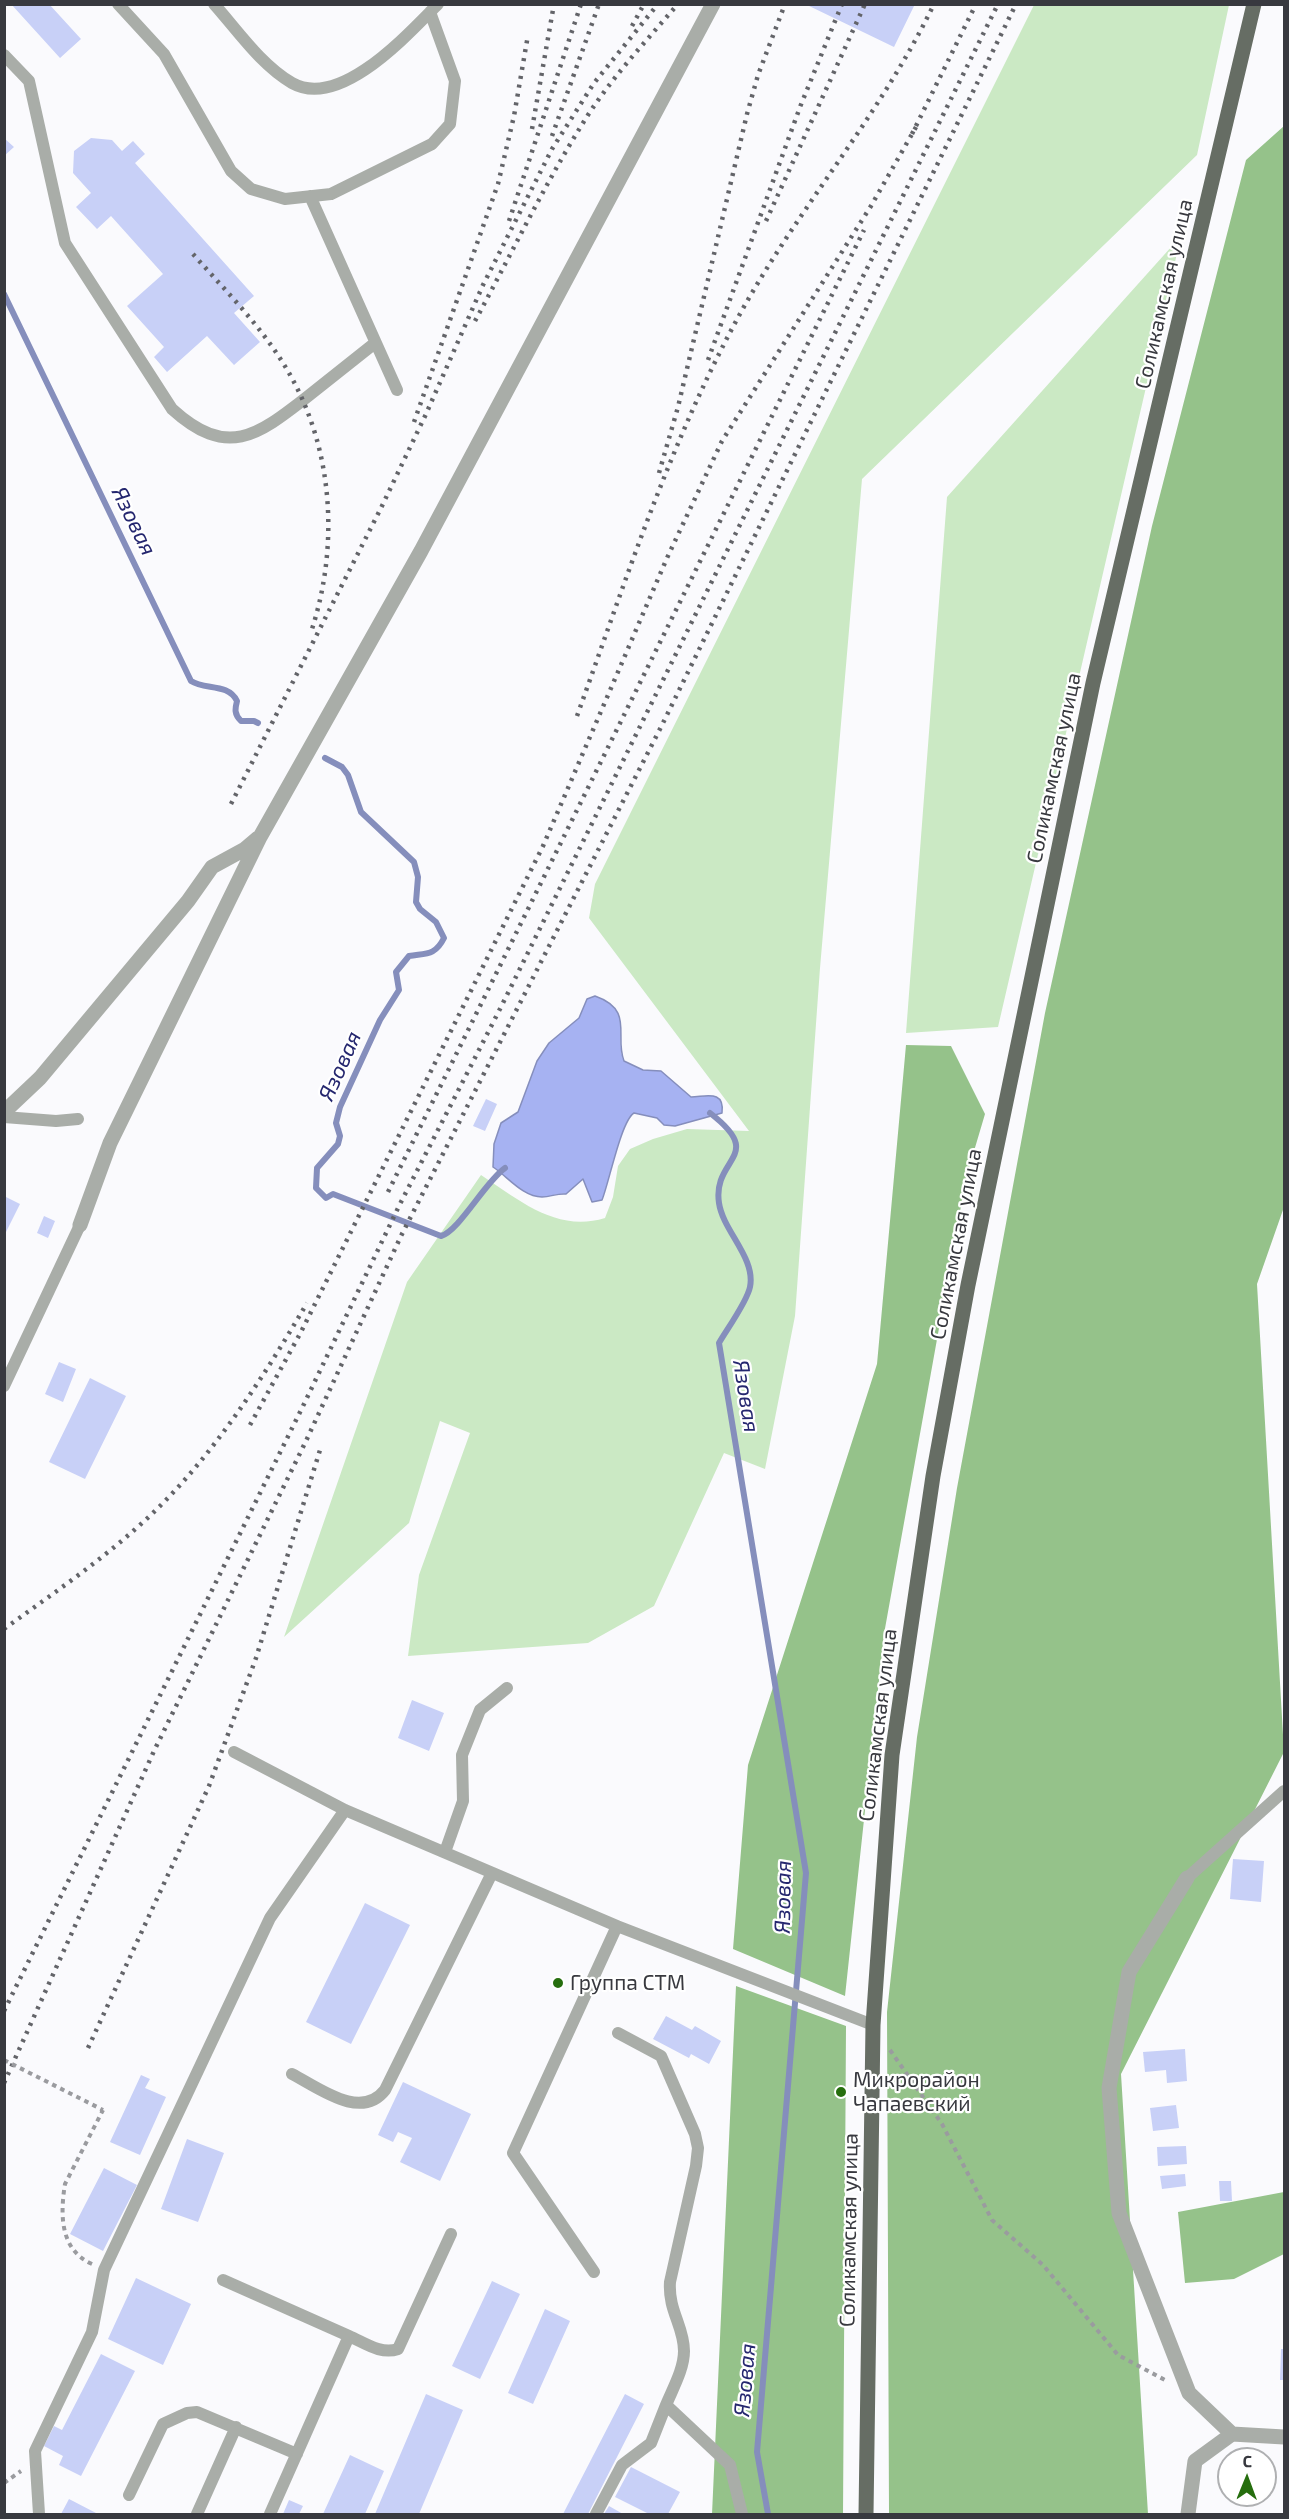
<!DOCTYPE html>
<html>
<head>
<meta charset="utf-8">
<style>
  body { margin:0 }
  #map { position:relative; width:1289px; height:2519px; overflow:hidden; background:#fafafd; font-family:"Exo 2",sans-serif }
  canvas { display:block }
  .frame { position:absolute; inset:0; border:6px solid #38393f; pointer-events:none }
  .north { position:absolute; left:1217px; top:2447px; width:60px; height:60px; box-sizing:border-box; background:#fff; border:2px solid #afb0b2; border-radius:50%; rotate:1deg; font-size:16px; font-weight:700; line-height:24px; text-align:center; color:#38393f }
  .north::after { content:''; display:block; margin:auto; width:21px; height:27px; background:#266e0e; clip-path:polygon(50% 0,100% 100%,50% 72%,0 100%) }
</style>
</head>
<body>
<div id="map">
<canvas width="1289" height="2519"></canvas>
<div class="frame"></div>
<div class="north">С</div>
</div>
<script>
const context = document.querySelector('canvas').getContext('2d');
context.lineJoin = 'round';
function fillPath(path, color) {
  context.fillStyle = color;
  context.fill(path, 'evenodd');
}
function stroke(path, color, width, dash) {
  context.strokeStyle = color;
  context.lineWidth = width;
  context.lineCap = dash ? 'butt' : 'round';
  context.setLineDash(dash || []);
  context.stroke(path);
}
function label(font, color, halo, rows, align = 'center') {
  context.font = font + ' "Exo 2",sans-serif';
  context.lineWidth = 4.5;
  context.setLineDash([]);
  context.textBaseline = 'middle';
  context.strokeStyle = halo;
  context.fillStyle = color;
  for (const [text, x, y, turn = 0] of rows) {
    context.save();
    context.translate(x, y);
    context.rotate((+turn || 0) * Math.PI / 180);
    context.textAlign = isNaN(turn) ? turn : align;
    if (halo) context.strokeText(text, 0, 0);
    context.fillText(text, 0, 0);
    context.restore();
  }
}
fillPath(new Path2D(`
  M1034,5H1229L1197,155L862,479L820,968L795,1316L765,1469L724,1453L654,1606L588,1643L408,1656L419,1575L470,1433L440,1421L409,1523L284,1637L407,1282L481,1175C519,1200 557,1233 605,1218L613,1197L618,1166L630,1149L653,1139L687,1129L749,1131L589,918L595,884Z
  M1181,236L998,1027L906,1033L947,497Z`), '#cbe9c4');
fillPath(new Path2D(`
  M1284,126V1207L1257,1284L1284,1752L1121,2074L1148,2514H889L887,2012L917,1737L957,1488L1045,1013L1152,526L1246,160Z
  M906,1045L951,1046L985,1114L966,1178L884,1634L845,1996L733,1949L748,1765L877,1364Z
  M736,1986L846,2026L843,2514H712Z
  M1284,2192V2254L1234,2279L1185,2283L1178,2212Z`), '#95c28a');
const water = new Path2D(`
  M595,996C635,1010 614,1036 624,1061L643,1070L661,1071L691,1097C705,1097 725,1089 722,1113L675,1126L664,1125L657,1118L634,1113C621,1121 609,1183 602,1200L592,1202L583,1179L566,1194C557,1193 551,1197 542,1197C523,1197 508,1177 493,1167L494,1144L501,1123L518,1112L537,1061L549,1043L579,1018L587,999Z`);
fillPath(water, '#a6b2f2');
stroke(water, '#858ebc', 1.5);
stroke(new Path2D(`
  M4,294L191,681C205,690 228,683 237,701C235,709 234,714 241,721H254L258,723
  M325,758L342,767L348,775L361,812L414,862L418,877L416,902L420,909L436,922L444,938C435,956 426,953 409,956L396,972L399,990L380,1020L340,1107L336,1123L340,1136L338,1144L317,1168L316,1188L326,1198L333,1194L441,1236C459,1231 485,1182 505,1168
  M710,1113C767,1157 712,1157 719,1203C723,1231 756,1258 750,1287C747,1302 727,1329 719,1343L806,1873L757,2452L768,2514`), '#858ebc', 6);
fillPath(new Path2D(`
  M11,4H49L81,39L60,58Z
  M805,4H915L894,47Z
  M4,138L14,147L4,156Z
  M91,138L112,140L122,151L133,141L145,154L135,163L254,296L234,313L260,342L234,365L207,336L167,372L154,357L164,347L127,306L163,274L111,216L97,229L76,207L91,193L73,173L74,151Z
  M486,1099L497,1104L485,1131L473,1126Z
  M4,1196L20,1204L4,1236Z
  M44,1216L55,1221L48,1238L37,1233Z
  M59,1362L76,1369L63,1402L45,1394Z
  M90,1378L126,1396L85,1479L49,1462Z
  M412,1700L444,1713L429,1751L398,1738Z
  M1233,1859L1264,1861L1261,1902L1230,1899Z
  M365,1903L410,1925L351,2044L306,2022Z
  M666,2016L692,2030L695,2026L721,2041L709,2064L691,2054L689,2058L653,2039Z
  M1185,2049L1187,2081L1167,2083L1166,2070L1145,2072L1143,2052Z
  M141,2075L150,2079L145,2088L166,2097L140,2155L110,2142Z
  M403,2082L471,2114L440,2181L400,2162L412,2138L398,2132L393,2142L378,2135Z
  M1176,2105L1179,2128L1153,2131L1150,2108Z
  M187,2139L224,2153L198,2222L161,2209Z
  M1186,2146L1187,2164L1158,2166L1157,2147Z
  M104,2168L137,2185L103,2251L70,2234Z
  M1185,2174L1186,2186L1162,2189L1160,2176Z
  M1219,2181H1231L1232,2201H1220Z
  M136,2278L191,2304L163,2365L108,2339Z
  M492,2281L520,2294L480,2379L452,2366Z
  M545,2309L570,2321L533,2404L508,2393Z
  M1281,2349H1284V2380H1280Z
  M101,2354L135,2371L81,2476L59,2465L63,2456L44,2446L54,2426L62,2430Z
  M426,2394L463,2410L419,2514H375Z
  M625,2394L644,2404L588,2514H563Z
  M350,2455L384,2471L365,2514H323Z
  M631,2467L680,2492L668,2514H649L615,2497Z
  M69,2499L96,2513L95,2514H61Z
  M289,2500L303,2506L299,2514H283Z
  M609,2506L623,2514H604Z`), '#c8d0f7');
stroke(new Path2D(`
  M890,2050L942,2124L992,2220L1043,2265L1118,2355L1165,2380
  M92,2264C60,2250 60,2215 65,2184L103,2110
  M4,2483L21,2471`), '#9a9b9f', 4, [4.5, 4.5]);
stroke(new Path2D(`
  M118,4L164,54L231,171L251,189L285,199L331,194L432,144L450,124L455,81L430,12
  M214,4C238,31 261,65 292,83C340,110 407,35 438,4
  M4,55L29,81L65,243L172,409C227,459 257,436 307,397C330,379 352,361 375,343
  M310,196L397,390
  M4,1117L56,1121L78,1119
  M4,1386L80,1225
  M234,1752L345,1810L617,1926L873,2025
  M445,1852L463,1801L462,1755L480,1710L507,1688
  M1187,1878L1284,1791
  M618,2033L661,2056L695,2134L698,2148L696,2166L670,2282C668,2311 684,2326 684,2351C684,2369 673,2388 666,2405L730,2465L742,2514
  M292,2074C319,2088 361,2121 385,2090L492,1873
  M594,2272L513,2153L617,1926
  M223,2280L349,2336L270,2514
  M349,2336C365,2343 381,2355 398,2349L451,2234
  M129,2495L163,2424L187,2413L197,2412L297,2454
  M39,2514L35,2451L92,2332L104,2270L270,1918L345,1810
  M197,2514L236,2427
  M596,2514L622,2465L651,2443L666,2405`), '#a9ada8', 12);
stroke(new Path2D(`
  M4,1112L40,1078L188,901L212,867L245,849L258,838
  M80,1225L110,1143L260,837L421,551L713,4
  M1187,1878L1129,1972L1109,2088L1119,2213L1189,2393L1232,2434
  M1232,2434L1284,2437
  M1188,2514L1195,2461L1232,2434`), '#a9ada8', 15);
stroke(new Path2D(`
  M866,2514L873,2025L892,1755L933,1476L968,1285L1093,683L1254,4`), '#666d64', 15);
stroke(new Path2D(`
  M632,26L644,4
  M532,129L554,4
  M912,134L976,4
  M552,136L599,4
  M509,221L581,4
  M766,221L865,4
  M193,254C224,289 258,323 283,363C333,442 340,542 312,629
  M475,321C512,253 546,181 588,115C614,75 647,40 678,4
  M708,360L800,107L842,4
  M414,422L498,184L514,116L528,35
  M659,473L678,407L747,114L758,75L785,4
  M577,716C626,580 671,439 741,312C800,206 881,114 934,4
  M231,804L381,508L426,414L483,285L552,149L594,83L658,4
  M388,1192L864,230
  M250,1425L301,1332L543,846L667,558L722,441L871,206L916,127
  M4,1629C58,1590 114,1552 161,1505C219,1447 266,1373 307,1303
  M4,2011L304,1404L399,1206L502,1005L998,4
  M88,2048L209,1786L256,1658L320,1450
  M4,2083L154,1751L306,1441L401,1236L662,725L1016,4`), '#636469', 4.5, [3, 6]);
stroke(new Path2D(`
  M4,2060L103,2110`), '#9a9b9f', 4, [4.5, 4.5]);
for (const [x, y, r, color] of [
  [558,1983,6,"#266e0e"],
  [841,2092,6,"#266e0e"]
]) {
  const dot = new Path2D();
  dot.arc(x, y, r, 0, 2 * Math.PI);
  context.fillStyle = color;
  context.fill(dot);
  stroke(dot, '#fff', 2);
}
label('21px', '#38393f', '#fff', [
  ["Соликамская улица",1164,294,-77],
  ["Соликамская улица",1054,768,-78],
  ["Соликамская улица",956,1244,-79],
  ["Соликамская улица",878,1725,-83],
  ["Соликамская улица",849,2230,-89]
]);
label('21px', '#38393f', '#fff', [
  ["Группа СТМ",570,1983],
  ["Микрорайон",853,2080],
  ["Чапаевский",853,2104]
], 'left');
label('italic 22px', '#25276f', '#fff', [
  ["Язовая",134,521,64],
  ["Язовая",340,1066,-66],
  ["Язовая",746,1396,81],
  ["Язовая",783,1897,-89],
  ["Язовая",745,2380,-85]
]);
</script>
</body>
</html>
